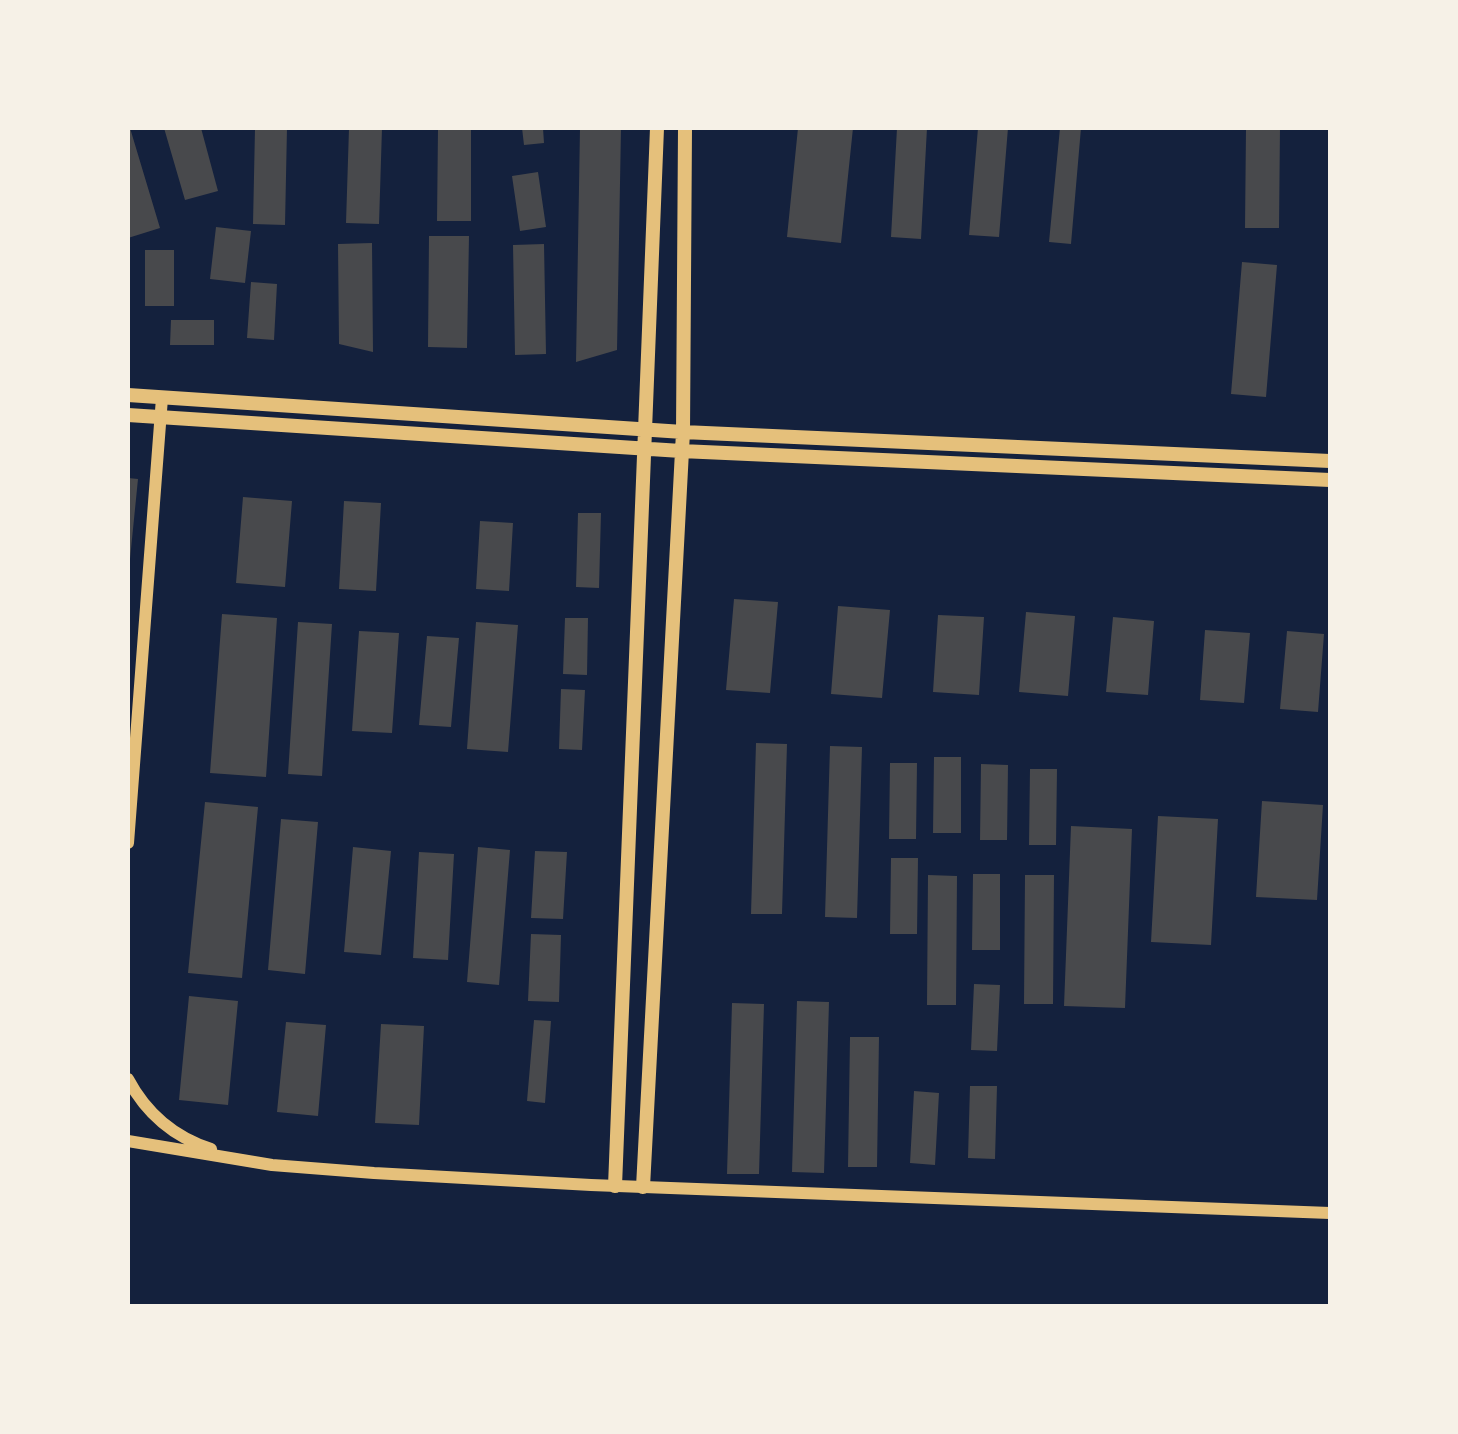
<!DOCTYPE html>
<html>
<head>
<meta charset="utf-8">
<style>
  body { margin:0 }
  #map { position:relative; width:1458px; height:1434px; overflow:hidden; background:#14213d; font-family:Signika,sans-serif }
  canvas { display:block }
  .frame { position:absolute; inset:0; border:130px solid #f6f1e7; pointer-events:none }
</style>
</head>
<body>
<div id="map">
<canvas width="1458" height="1434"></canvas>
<div class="frame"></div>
</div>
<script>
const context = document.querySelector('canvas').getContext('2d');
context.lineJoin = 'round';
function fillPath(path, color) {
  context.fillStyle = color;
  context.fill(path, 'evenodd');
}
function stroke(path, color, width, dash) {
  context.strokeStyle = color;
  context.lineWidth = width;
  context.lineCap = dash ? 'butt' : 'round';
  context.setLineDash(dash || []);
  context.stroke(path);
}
fillPath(new Path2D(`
  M128,128H130L160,228L128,238Z
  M164,128H201L218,191L185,200Z
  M255,128H287L285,225L253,224Z
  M349,128H382L379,224L346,223Z
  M438,128H471V221H437Z
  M522,128H543L544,143L524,145Z
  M580,128H621L617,350L576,362Z
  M798,128H853L841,243L787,237Z
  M897,128H927L921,239L891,237Z
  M978,128H1008L999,237L969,235Z
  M1060,128H1081L1071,244L1049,242Z
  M1246,128H1280L1279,228H1245Z
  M538,172L546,227L520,231L512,176Z
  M216,227L251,231L245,283L210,279Z
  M429,236H469L467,348L428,347Z
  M372,243L373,352L339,344L338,244Z
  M544,244L546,354L515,355L513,245Z
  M145,250H174V306H145Z
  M1242,262L1277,265L1266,397L1231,394Z
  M251,282L277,284L274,340L247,338Z
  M171,320H214V345H170Z
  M128,478L138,479L130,559H128Z
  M243,497L292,501L285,587L236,583Z
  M344,501L381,503L376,591L339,589Z
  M578,513H601L599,588L576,587Z
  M480,521L513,523L509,591L476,589Z
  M734,599L778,602L770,693L726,690Z
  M838,606L890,610L882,698L831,694Z
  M1026,612L1075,616L1068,696L1019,692Z
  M222,614L277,618L266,777L210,773Z
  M938,615L984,617L979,695L933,692Z
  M1113,617L1154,621L1148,695L1106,692Z
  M565,618H588L587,675L563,674Z
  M298,622L332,624L322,776L288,774Z
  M476,622L518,625L508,752L467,749Z
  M1205,630L1250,633L1244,703L1200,700Z
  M359,631L399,633L392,733L352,731Z
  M1287,631L1324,634L1318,712L1280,709Z
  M427,636L459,638L451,727L419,725Z
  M561,689L585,690L582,750L559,749Z
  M756,743L787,744L782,914H751Z
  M830,746L862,747L857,918L825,917Z
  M934,757H961V833H933Z
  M890,763H917L916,839H889Z
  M981,764L1008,765L1007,840H980Z
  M1030,769H1057L1056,845H1029Z
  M1262,801L1323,805L1317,900L1256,897Z
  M205,802L258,807L242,978L188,973Z
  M1158,816L1218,819L1211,945L1151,942Z
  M281,819L318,822L305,974L268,970Z
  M1071,826L1132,829L1125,1008L1064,1006Z
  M353,847L391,851L381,955L344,952Z
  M478,847L510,850L499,985L467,982Z
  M535,851L567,852L563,919L531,918Z
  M419,852L454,854L448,960L413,958Z
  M891,858H918L917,934H890Z
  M973,874H1000V950H972Z
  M928,875L957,876L956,1005H927Z
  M1025,875H1054L1053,1004H1024Z
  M531,934L561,935L559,1002L528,1001Z
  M974,984L1000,985L997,1051L971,1050Z
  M189,996L238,1001L228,1105L179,1100Z
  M797,1001L829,1002L824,1173L792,1172Z
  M732,1003L764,1004L759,1174H727Z
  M534,1020L551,1021L545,1103L527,1101Z
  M286,1022L326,1025L318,1116L277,1112Z
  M381,1024L424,1026L419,1125L375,1123Z
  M850,1037H879L877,1167H848Z
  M970,1086H997L995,1159L968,1158Z
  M914,1091L939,1093L935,1165L910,1163Z`), '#48494c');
stroke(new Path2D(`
  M128,843L162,398
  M128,1079C146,1113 174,1137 211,1149
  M128,1141L272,1165L374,1173L591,1185L1330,1213`), '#e5c07b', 12);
stroke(new Path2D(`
  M128,395L683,432L1330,461
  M128,415L681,451L1330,480
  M615,1186L657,128
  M643,1187L683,432L685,128`), '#e5c07b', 14);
</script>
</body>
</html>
